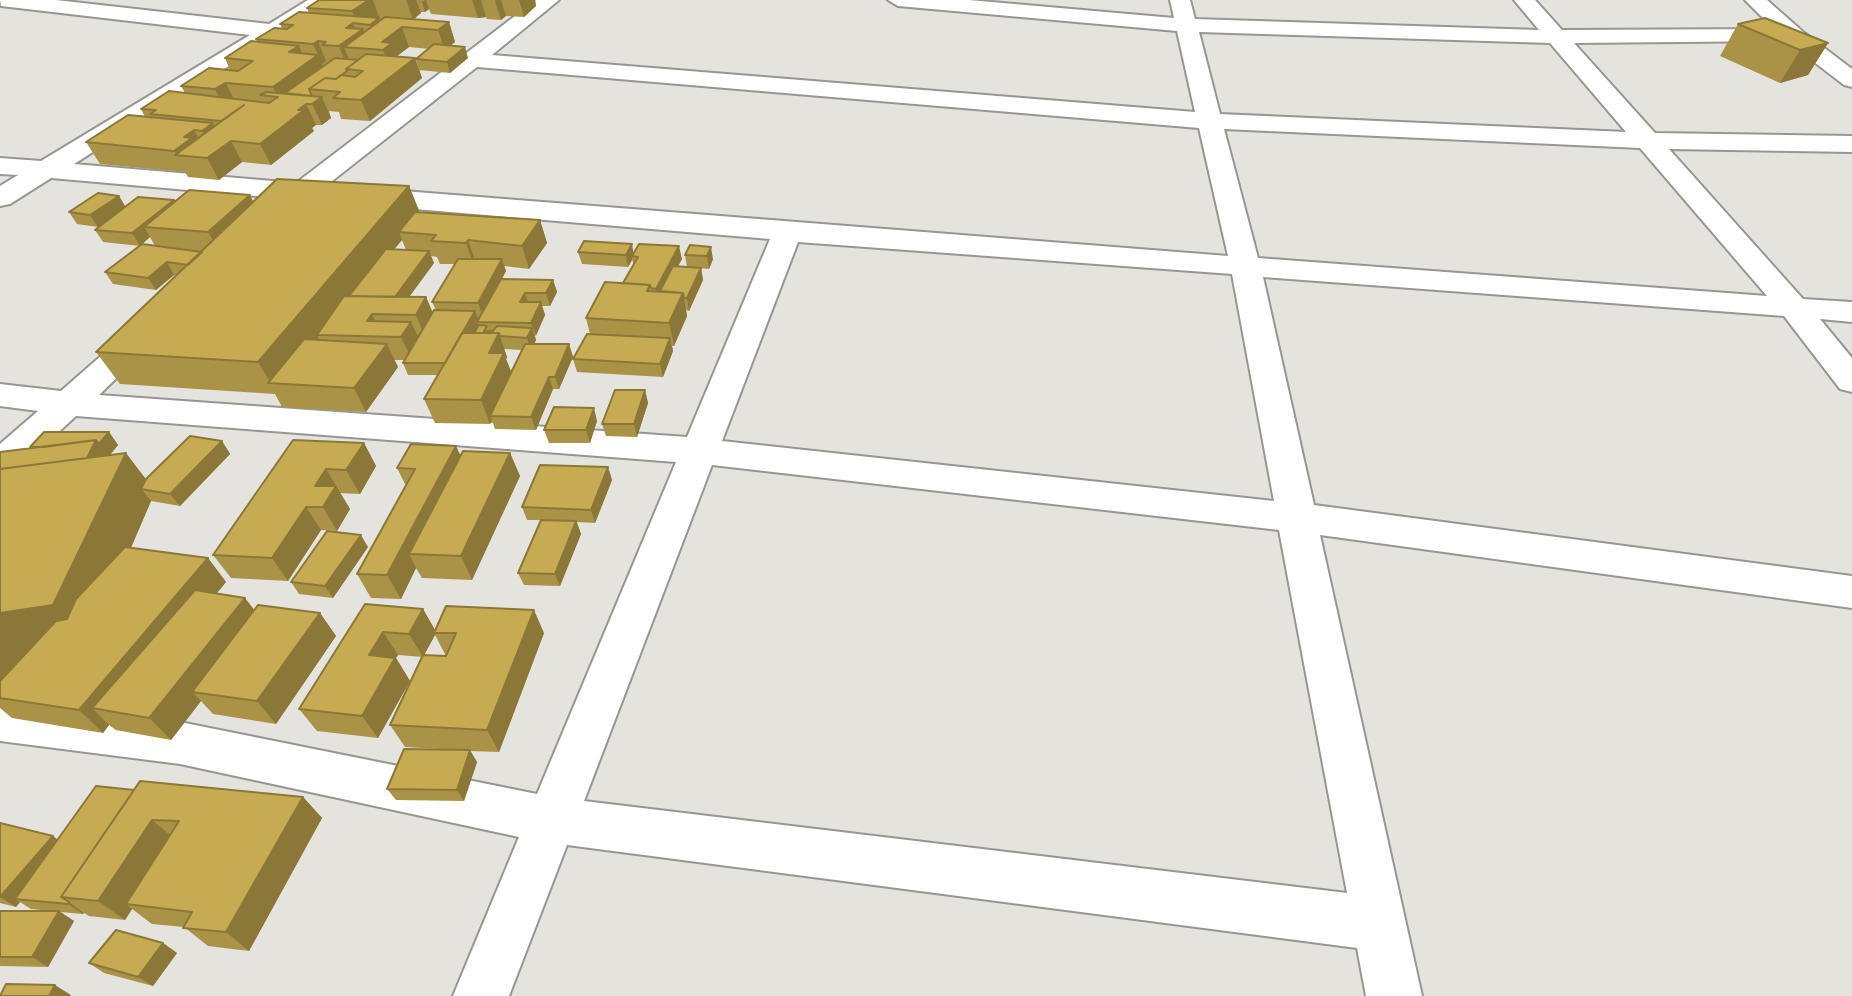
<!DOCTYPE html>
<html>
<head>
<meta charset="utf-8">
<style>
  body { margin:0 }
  canvas { display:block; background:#e5e3de }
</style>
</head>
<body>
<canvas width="1852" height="996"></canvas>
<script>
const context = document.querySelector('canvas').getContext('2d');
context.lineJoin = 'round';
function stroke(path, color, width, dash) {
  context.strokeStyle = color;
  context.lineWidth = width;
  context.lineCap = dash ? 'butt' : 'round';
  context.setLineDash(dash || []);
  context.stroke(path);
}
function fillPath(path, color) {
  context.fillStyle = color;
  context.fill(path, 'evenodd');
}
const street = new Path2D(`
  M0,0H56L269,24L308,0H333L74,164L296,183L536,0H559L492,55L1195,112L1177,31L898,6L888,0H969L1174,18L1170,0H1190L1195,19L1539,30L1514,0H1535L1562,30L1774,29L1745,0H1767L1802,31L1852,69V87L1844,85L1787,41L1574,43L1655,133L1852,136V152L1669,149L1803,299L1852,302V322L1820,319L1852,358V392L1840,389L1784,316L1263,277L1314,505L1852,576V608L1320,535L1422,996H1366L1357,948L567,845L509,996H453L519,837L180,764L0,741V701L180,722L537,794L676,462L76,416L13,474L0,478V444L38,411L0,406V384L61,391L134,327L146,324L158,327L162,334L99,395L687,437L770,239L308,200L291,208L281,206L279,198L51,178L10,204L0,206V186L18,175L0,174V158L41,161L250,35L1,6ZM1199,32L1550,43L1626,132L1220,114ZM477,67L1199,128L1228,256L327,185ZM1224,129L1640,148L1767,296L1258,258ZM798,242L1232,274L1274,501L722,441ZM712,465L1279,530L1347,893L584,801Z`);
stroke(street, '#979690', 4);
fillPath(street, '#fff');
fillPath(new Path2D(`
  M319,0H538H535L536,6L524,17L506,16L501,20L487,19L486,17L478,18L431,14L429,9L425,12H420L421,13L413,19L449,22L455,42L450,46L468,58L450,73L419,70L416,59L429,49L409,47L397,56L415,58L422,78L370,121L341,119L339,112L329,111L331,118L322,125H316L312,128L314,131L271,165L242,162L219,180L188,177L185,172L100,164L86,142L145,117L141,109L185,93L181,86L230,70L225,58L257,42L256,39L282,28L280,24L309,13L307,8Z
  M1738,24L1828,43L1808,75L1780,83L1720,56Z
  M409,186L420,213L540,220L547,243L529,269L504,266L506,271L502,279L553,280L557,292L550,306H542L545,315L535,336L536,340L534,344H569L573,357L559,389H553L536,430L495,429L492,420L490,424L435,423L424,399L438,375H408L403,363L404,360H394L398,367L366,412L282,407L275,394L120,384L96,352L177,275H174L156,290L113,284L105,272L155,246L150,237L140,246L103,242L95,230L98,227L77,224L69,212L119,196L125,206L175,201L254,202ZM402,240L406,250L394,249ZM431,256L437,257L440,264H455L432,302L436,310L433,313L426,297H409L434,263ZM504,349L522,350L511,372L506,359L507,357Z
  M690,245L713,259L709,269L687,267L685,255Z
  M578,252L634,253L682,259L678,266L701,268L703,280L689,311L686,310L687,316L674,346H672L673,351L663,377L577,372L573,359L590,334L586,318L623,283L634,265L632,260L628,267L582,264Z
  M645,390L648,403L637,437L606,436L602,424Z
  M597,421L590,443H549L544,430Z
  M109,432L118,445L110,455L146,479L222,441L230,454L180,506L151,501L131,548L208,558L226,582L217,593L254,610L320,613L336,636L276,724L213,714L201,701L171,740L116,730L109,725L103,733L12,718L0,708V452L32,448L30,447Z
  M293,440L364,443L376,466L360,494L340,493L350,509L337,531L321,530L288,581L231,578L213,555Z
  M510,453L520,476L472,580L422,578L416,568L401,599L371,598L357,574L406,486L397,468L461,455Z
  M608,467L612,480L595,523L577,522L581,534L560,586L524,585L518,573L541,520H527L522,507Z
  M368,547L333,598L299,594L291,582Z
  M365,604L423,609L435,630L544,633L499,752L470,751L477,762L464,801L396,800L387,789L456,750L405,747L390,725L423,657L398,655L396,658L410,681L378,738L317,731L299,709ZM435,635L446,656L424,655Z
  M134,790L303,797L322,818L249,951L208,946L184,927L152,924L132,909L125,920L89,916L84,913L83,914L60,912L74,921L48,967L0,966V911H52L31,909L20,902L16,907L0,903V823L58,840Z
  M163,943L177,953L153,986L104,973L89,963Z`), '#aa9347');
fillPath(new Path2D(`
  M369,0H373L379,17L368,25L357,24L352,11Z
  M406,0H416L421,13L413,20Z
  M425,0H426L429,9L425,12L422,2Z
  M472,0H481L486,17L478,18Z
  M496,0H501L506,16L501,20L495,1Z
  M519,0H535L536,6L524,17Z
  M379,18L386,38L377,45L370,25Z
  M449,22L455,42L445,50L438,30Z
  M353,23L357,34L363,29L371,49L344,47L351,64L347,67L339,46L346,28Z
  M402,27L409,47L397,56L391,70L383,50L382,42Z
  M318,41L326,61L322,64L327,75L277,97L273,87L289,52L299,46L306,63L318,55L313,44Z
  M1828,43L1808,75L1780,83L1800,50Z
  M465,47L468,58L450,73L447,62Z
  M415,58L422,78L370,121L361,100Z
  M226,83L236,104L226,110L215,89Z
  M322,97L331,118L322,125L310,99Z
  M306,104L316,125L312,128L314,131L271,165L260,144L298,110Z
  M213,123L224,145L214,152L202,131Z
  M194,130L206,152L177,155L174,151L184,137Z
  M231,141L242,162L219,180L207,158Z
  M409,186L421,216L399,232L402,240L351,302L317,335L320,341L271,383L258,362Z
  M250,195L261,217L221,254L208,232Z
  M119,196L126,208L98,227L90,215Z
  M174,200L181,211L144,227L150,237L140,246L132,233Z
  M540,220L547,243L529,269L522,246Z
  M468,240L476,263L474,266L466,243Z
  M632,244L634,256H632V260L628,267L626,255Z
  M679,246L682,259L659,301L656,289Z
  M711,247L713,259L709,269L707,256Z
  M429,251L434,263L396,315L390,304Z
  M502,259L506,271L482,315L478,303Z
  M167,262L174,275L156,290L148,278Z
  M701,268L703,280L689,311L687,298Z
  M553,280L557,292L550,306L546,293Z
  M525,293L529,305L520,302Z
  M683,293L687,316L674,346L669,323Z
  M426,297L436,321L426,339L416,315Z
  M541,302L545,315L536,336L531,323Z
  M475,311L480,323L477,322L479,325L451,376L446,363Z
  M372,314L382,337L367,321Z
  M411,322L422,345L412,360L401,337Z
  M532,328L536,340L531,350L527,338Z
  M499,333L507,357L506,359L513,376L490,416L492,420L490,424L481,400L489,353Z
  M670,338L673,351L663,377L660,364Z
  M387,344L398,367L366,412L354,388Z
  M569,344L573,357L559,389L555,377Z
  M549,377L553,389L536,430L531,417Z
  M645,390L648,403L637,437L634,424Z
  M594,408L597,421L590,443L586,430Z
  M109,432L118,445L109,456L28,508L96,440Z
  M222,441L230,454L180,506L170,494Z
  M364,443L376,466L360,494L346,470Z
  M456,446L467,469L409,554L416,568L401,599L387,575Z
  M126,453L155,491L141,489L151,501L90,642L0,698V613Z
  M510,453L520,476L472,580L461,556Z
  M608,467L612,480L595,523L591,510Z
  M326,469L350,509L337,531L323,507L315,486Z
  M306,507L321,530L288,581L272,558Z
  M576,521L581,534L560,586L555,574Z
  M361,535L368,547L333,598L325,586Z
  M208,558L226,582L119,713L92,708L109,725L103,733L79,710Z
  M245,598L263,621L192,692L201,701L171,740L149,718Z
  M423,609L436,632L434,633L435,635L423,657L409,634Z
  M534,610L544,633L499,752L487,730Z
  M320,613L336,636L276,724L257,701Z
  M383,632L398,655L396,658L410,681L378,738L362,716L369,655Z
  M470,750L477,762L464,801L457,790Z
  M303,797L322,818L249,951L226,932Z
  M152,820L176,840L126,904L132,909L125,920L98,901Z
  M53,836L67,847L15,899L20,902L16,907L0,897Z
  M69,902L84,913L83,914L68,904Z
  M59,911L74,921L48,967L32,957Z
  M163,943L177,953L153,986L138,977Z
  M55,985L71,995L70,996H49Z`), '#8b7839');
const building = new Path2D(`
  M319,0H369L352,11L307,8Z
  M299,12L379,18L370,25L353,23L346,28L363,29L339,46L322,45L326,42L318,41L313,44L256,39L274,28L287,29L293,25L280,24Z
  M385,17L449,22L438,30L402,27L382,42L392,43L383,50L344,47Z
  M1765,18L1828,43L1800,50L1738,24Z
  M251,41L299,46L289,52L318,55L273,87L226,83L215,89L181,86L209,68L238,71L253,61L225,58Z
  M434,44L465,47L447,62L416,59Z
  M366,54L415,58L361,100L333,98L340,92L309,89L325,78L336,79L341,75L355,77L363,71L346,69Z
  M335,58L358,60L346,69L347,71L336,79L325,78L309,89L312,96L285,93Z
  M169,91L269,103L278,97L260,95L266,92L322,97L312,104H306L298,110H304L260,144L231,141L207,158L175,155L244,105L221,121L150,114L156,110L141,109Z
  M128,115L213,123L202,131L194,130L184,137L192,138L174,151L86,142Z
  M277,179L409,186L258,362L96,352Z
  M189,190L250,195L208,232L144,227Z
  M98,193L119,196L90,215L69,212Z
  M138,197L174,200L132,233L95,230Z
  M415,212L540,220L522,246L468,240L466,243L431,241L436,235L399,232Z
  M584,241L632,244L626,255L578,252Z
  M142,244L202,252L188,265L167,262L148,278L105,272Z
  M639,244L679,246L656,289L651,288L650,285L623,283L638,257L632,256Z
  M690,245L711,247L707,256L685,255Z
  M386,249L429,251L395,297L349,296Z
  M458,259H502L478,303L432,302Z
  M673,266L701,268L687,298H684L683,293L660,291Z
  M501,279L553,280L546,293H525L520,302H541L531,323L477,322Z
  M605,282L650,285L647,291L683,293L669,323L586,318Z
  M344,296L426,297L416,315L372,314L367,321L411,322L401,337L317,335Z
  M434,310L475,311L445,363H403Z
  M479,325L487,326L484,331H493L497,326L532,328L527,338L500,336L499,333H474Z
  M462,333H499L489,353H504L481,400L424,399Z
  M587,334L670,338L660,364L573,359Z
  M304,339L387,344L354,388L268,383Z
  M525,344H569L555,377H549L531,417L490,416Z
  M615,390H645L634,424H602Z
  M554,407L594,408L586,430H544Z
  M44,432H109L99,444L96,440L44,447H30Z
  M190,436L222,441L170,494L141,489L146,479Z
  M96,440L87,458L0,469V452Z
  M293,440L364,443L346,470L326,469L315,486H336L323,507H306L272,558L213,555Z
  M411,444L456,446L387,575L357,574L415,469L397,468Z
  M463,451L510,453L461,556L409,554Z
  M126,453L53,605L0,613V469Z
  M540,465L608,467L591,510L522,507Z
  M541,520L576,521L555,574L518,573Z
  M327,531L361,535L325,586L291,582Z
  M125,547L208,558L79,710L0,698V681L56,621L67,619L76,599Z
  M195,590L245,598L149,718L92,708Z
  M365,604L423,609L409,634L383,632L369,655L395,658L362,716L299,709Z
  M258,605L320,613L257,701L192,692Z
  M446,606L534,610L487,730L390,725L423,655L446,656L456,633H434Z
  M404,749L470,750L457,790L387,789Z
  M140,781L303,797L226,932L183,928L192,912L126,904L179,821L152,820L98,901L61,897Z
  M96,786L134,790L61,897L69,902L68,904L15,899Z
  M0,823L53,836L0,897Z
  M0,911H59L32,957H0Z
  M116,930L163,943L138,977L89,963Z
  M6,984L55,985L49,996H0Z`);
fillPath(building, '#c6ab52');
stroke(building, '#8b7839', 2);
</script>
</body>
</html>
